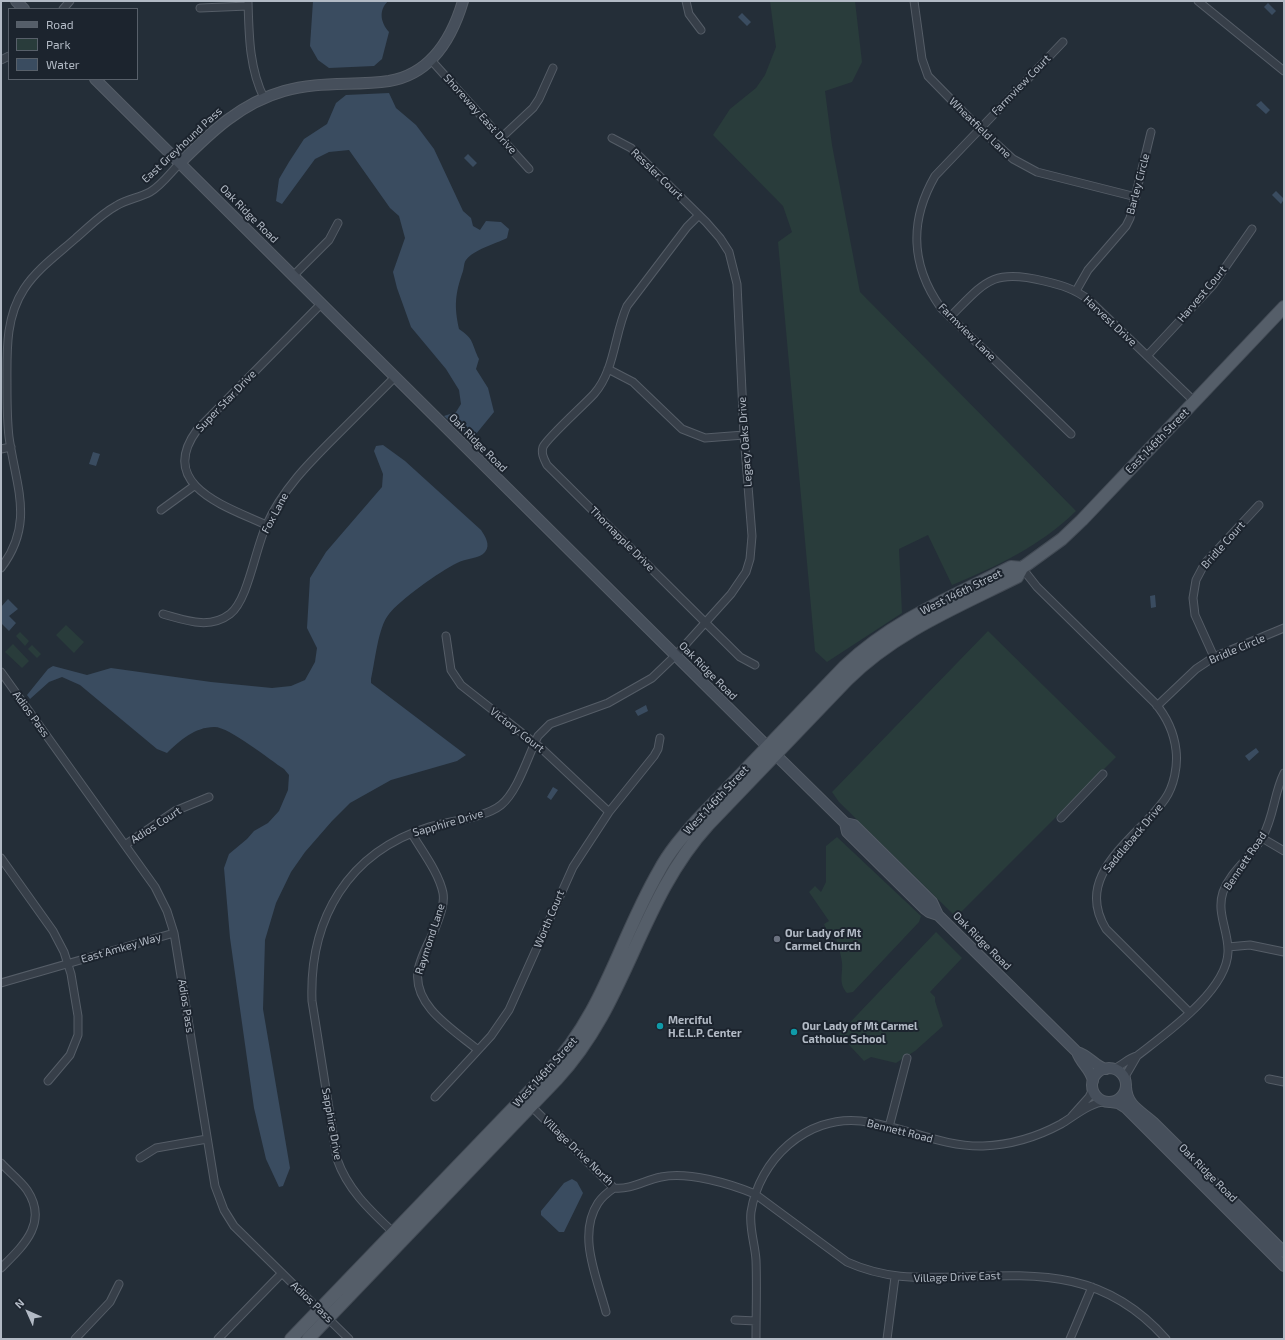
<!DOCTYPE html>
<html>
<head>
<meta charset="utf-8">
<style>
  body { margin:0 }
  #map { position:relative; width:1285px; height:1340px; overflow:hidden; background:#242e38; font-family:"Exo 2",sans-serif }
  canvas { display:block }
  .frame { position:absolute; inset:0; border:2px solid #b2bac5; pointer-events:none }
  .legend { position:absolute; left:8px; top:8px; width:130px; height:72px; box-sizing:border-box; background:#1c242e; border:1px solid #58606a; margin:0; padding:5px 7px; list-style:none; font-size:12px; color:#b2bac5 }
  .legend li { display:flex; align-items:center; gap:8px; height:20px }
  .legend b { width:20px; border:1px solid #58606a }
  .north { position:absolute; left:8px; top:1292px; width:40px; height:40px; -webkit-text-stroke:3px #1c242e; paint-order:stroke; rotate:315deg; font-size:11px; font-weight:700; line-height:16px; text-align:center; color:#b2bac5 }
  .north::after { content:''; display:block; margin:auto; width:14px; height:18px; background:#b2bac5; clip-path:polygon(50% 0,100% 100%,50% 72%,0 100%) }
</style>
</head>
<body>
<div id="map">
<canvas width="1285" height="1340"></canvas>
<div class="frame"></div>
<ul class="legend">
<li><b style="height:5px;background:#555e69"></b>Road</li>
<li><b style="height:11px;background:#293c3b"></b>Park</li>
<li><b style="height:11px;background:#3a4c60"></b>Water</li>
</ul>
<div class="north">N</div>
</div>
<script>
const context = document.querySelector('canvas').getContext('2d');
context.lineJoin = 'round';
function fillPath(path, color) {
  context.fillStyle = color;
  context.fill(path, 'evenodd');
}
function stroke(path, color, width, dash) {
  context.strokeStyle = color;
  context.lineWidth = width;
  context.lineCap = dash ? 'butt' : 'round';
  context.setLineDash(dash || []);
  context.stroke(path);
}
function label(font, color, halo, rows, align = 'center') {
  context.font = font + ' "Exo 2",sans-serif';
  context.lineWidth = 4;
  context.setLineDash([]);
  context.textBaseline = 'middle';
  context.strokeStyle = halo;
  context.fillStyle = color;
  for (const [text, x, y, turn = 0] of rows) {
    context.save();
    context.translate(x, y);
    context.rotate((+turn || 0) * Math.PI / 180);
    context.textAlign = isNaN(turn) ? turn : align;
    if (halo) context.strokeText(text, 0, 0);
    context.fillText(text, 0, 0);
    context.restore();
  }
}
fillPath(new Path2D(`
  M770,1H855L862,62L852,82L825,91L832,145L860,292L1076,511C1040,546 998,566 952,585L928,535L899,549L902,613L827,662L815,651L778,242L792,232L783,206L713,135L730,109L756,88L765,75L776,47Z
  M66,625L84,642L74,653L56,635Z
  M988,631L1116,757L956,917L839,802L832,792Z
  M20,632L29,641L25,646L16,636Z
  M13,644L29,661L22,668L5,652Z
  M32,645L41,654L37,658L28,649Z
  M837,837L921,916L919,922L853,992L847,993C838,983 843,974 842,963C841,953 837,942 834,932L828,933L824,924L829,921L809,892L815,886L821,892L826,882V846Z
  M936,932L962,958L930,992L935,997V1001L943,1026L915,1051L896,1063L871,1057L864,1061L839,1034Z`), '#293c3b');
fillPath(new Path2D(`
  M313,1H388C378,11 381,23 389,32L382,59L374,66L329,68L318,60L310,46Z
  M1268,3L1276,11L1272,15L1264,7Z
  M742,13L751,22L747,26L738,17Z
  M389,93L396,108L416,125L434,149L463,211L471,218L473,226L480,230L486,221L501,222L509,229L507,238C495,244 473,250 466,260C464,262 464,268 463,271C455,294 454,306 459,329C475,340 471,343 479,359L476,369L488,388L494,412L476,434L465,436L444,416L456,412L461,404L459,390L446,369L411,327L397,288L393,272L405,238L399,216L390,208L349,150L329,152L315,159L282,204L276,201L279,179L289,162L304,139L327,124L336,103L346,95Z
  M1261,101L1270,110L1266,114L1256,105Z
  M468,154L477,163L473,167L464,158Z
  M1276,191L1284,199L1281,204L1272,195Z
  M383,445L405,461L481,530C485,536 491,545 485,552C480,559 465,558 457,563C440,571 400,600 389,614C378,627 375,662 371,679V683L466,755L457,761L391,780L350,803L332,821L305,852L291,872L276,903L265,940L263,1009L290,1168L283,1186L279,1187L266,1159L254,1108L230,938L224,868L229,854L247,839L254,831L268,823L279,811L288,790L289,775L284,769C270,760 228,726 214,727C195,727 179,741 167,753L157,749L80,685L62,677L49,682L30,699L27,695L48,669L53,666L87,675L111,668L211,682L272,688L291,686L305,680L315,662L317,648L307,628L310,578L326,552L382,487L383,474L374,451L376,446Z
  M93,452L100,454L96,466L89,464Z
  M1155,595L1156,607L1151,608L1150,596Z
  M8,599L18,609L9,616L16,623L9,631L1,623V607Z
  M646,705L648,711L638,716L635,711Z
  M1256,748L1259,752L1249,761L1245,756Z
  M553,787L558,790L551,800L547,797Z
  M572,1179L577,1182L583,1193L564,1232H559L541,1215V1211L564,1183Z`), '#3a4c60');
const street = new Path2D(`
  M248,1C249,34 249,68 264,98
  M686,1L689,14L701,30
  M914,1L922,59L928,76L979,128L1013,159L1037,172L1136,197
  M1198,1L1284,71
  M200,8L248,6
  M63,9L70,1
  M1063,42L935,176C909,221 911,266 941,308L1071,434
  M1,60L9,56
  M431,60L529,169
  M501,138L533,108L539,99L553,68
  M699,215L687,227L627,306C614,335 615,370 594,394C584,405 547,438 543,447C541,454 544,459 547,465L740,657L755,665
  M294,275L329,240L338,223
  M1076,291L1088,270L1126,226L1130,218L1151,132
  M950,317C985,282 992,268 1044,281C1061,285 1075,289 1089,300L1195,402
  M1147,356L1213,285L1252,229
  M608,369L633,382L682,429L705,438L744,435
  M1,449L11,447
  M161,510L194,486
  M266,525C228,507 156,486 197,430L322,303
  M1,568C35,523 16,487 9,437C7,420 7,403 7,386C7,352 5,318 24,289C37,269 58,254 76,238C89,227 101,214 116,206C127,199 139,198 150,192C161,186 171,172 180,163
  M1022,568L1037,587L1155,703C1166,716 1174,733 1176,750C1178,766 1174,786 1165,799C1137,839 1072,874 1106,929L1189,1012
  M163,614C185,620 209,630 230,614C248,600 255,550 266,526C282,490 308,464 335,437C355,417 375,397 395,377
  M446,636L451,670L461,685L541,748L609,812
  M1214,657L1195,615L1193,598L1196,580L1205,563L1259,505
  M1,672L155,887L167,911L174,933L215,1186L224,1210L234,1226L349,1339
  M1157,706L1196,669L1214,657L1284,628
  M1061,818L1103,774
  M412,834C422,851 439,873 443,893C445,905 439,918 435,929C429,942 420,957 418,971C413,1006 454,1030 478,1050
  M1262,838L1284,851
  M125,845L175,811L209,797
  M1,858L53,931L64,952L71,974L78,1016V1035L70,1055L48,1081
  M1228,947L1250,945L1284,952
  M1,983L174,933
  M1113,1069C1122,1066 1128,1058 1137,1056C1165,1034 1227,991 1228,952C1229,932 1216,913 1223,892C1231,870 1253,856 1263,836C1274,816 1274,793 1284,773
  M1269,1079L1284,1082
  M1126,1081V1075L1137,1056
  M435,1097L491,1036L509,1010L573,867L609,812L654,756L658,749L660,738
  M529,1104L614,1188C631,1190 645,1180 661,1177C688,1171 731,1184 755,1194L847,1262C885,1279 916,1278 957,1277C1040,1274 1105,1270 1166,1339
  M1072,1116L1089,1097L1093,1089
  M889,1127L907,1058
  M140,1158L156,1148L207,1139
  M1,1163C9,1172 20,1180 27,1190C49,1223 23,1246 1,1268
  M396,1235C372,1212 348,1191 337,1159L312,1001C309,919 348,852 429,827C449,821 485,818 501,805C518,791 528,756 538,736L550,724L608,703L652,678L676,655L731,594L746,572L750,559L752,536L744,435L737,284L729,252L720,238L706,222L631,148L612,138
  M606,1312C597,1278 577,1235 598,1203C602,1197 608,1192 614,1188
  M735,1320L756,1321
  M75,1339L110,1302L119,1284
  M218,1339L282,1273
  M756,1339C756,1313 757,1286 756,1260C755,1244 749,1228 751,1212C759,1160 806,1115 861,1121C903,1126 941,1147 983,1146C1010,1145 1037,1137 1061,1124C1073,1117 1092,1101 1106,1102
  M887,1339L895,1277
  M1070,1339L1092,1287`);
const secondary = new Path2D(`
  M16,1L24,9
  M95,79L783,762L845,823L854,825L932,902L938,915L1077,1052C1081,1064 1091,1069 1093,1081
  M180,163C211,132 241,103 284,91C318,81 354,86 389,81C431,74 452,38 463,1
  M845,823L847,832L925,909L929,912L938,915
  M1077,1052C1089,1055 1094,1066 1106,1069
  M1092 1085a17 17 0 1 1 34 0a17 17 0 1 1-34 0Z
  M1126,1087C1127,1106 1141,1111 1154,1123L1284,1252
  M1111,1102L1118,1103L1126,1108L1284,1266`);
const primary = new Path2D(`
  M291,1339L548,1072C605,1011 619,940 659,871C669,852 683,836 697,820L845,666C894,620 952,597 1011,567L1022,568
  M308,1339L557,1079C628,1003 638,902 708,825L847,680C895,632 957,607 1017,577L1022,568L1062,539L1082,520L1284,307`);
stroke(street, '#555d67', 9);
stroke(secondary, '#555d67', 12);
stroke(primary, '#434b55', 14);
stroke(street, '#373f49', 7);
stroke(secondary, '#464f5b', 10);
stroke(primary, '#555e69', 12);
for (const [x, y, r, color] of [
  [777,939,4,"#6b7280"],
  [660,1026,4,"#0f9aa8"],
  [794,1032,4,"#0f9aa8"]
]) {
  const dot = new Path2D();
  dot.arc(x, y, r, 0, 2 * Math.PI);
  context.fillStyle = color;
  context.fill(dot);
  stroke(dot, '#1c242e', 1.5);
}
label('11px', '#b2bac5', '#1c242e', [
  ["Farmview Court",1021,85,-46],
  ["Shoreway East Drive",480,114,48],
  ["Wheatfield Lane",980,128,44],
  ["East Greyhound Pass",182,145,-43],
  ["Ressler Court",657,174,44],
  ["Barley Circle",1138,184,-75],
  ["Oak Ridge Road",249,214,45],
  ["Harvest Court",1202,294,-50],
  ["Harvest Drive",1110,321,43],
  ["Farmview Lane",967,332,45],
  ["Super Star Drive",226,401,-46],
  ["East 146th Street",1157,441,-46],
  ["Legacy Oaks Drive",745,442,-94],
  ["Oak Ridge Road",478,443,45],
  ["Fox Lane",275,513,-62],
  ["Thornapple Drive",622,539,45],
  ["Bridle Court",1223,545,-48],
  ["West 146th Street",961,592,-26],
  ["Bridle Circle",1237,649,-23],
  ["Oak Ridge Road",708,671,45],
  ["Adios Pass",31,714,54],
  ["Victory Court",517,730,38],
  ["West 146th Street",716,800,-47],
  ["Sapphire Drive",448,823,-16],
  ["Adios Court",156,825,-33],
  ["Saddleback Drive",1133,838,-50],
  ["Bennett Road",1245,861,-56],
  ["Worth Court",549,919,-67],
  ["Raymond Lane",430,939,-72],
  ["Oak Ridge Road",982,941,45],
  ["East Amkey Way",121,948,-16],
  ["Adios Pass",186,1006,81],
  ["West 146th Street",545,1072,-48],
  ["Sapphire Drive",332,1124,80],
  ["Bennett Road",900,1131,14],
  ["Village Drive North",578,1151,44],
  ["Oak Ridge Road",1208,1173,45],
  ["Village Drive East",957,1277,-2],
  ["Adios Pass",312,1302,44]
]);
label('bold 11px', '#b2bac5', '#1c242e', [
  ["Our Lady of Mt",785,933],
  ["Carmel Church",785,946],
  ["Merciful",668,1020],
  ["H.E.L.P. Center",668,1033],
  ["Our Lady of Mt Carmel",802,1026],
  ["Catholuc School",802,1039]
], 'left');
</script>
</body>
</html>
